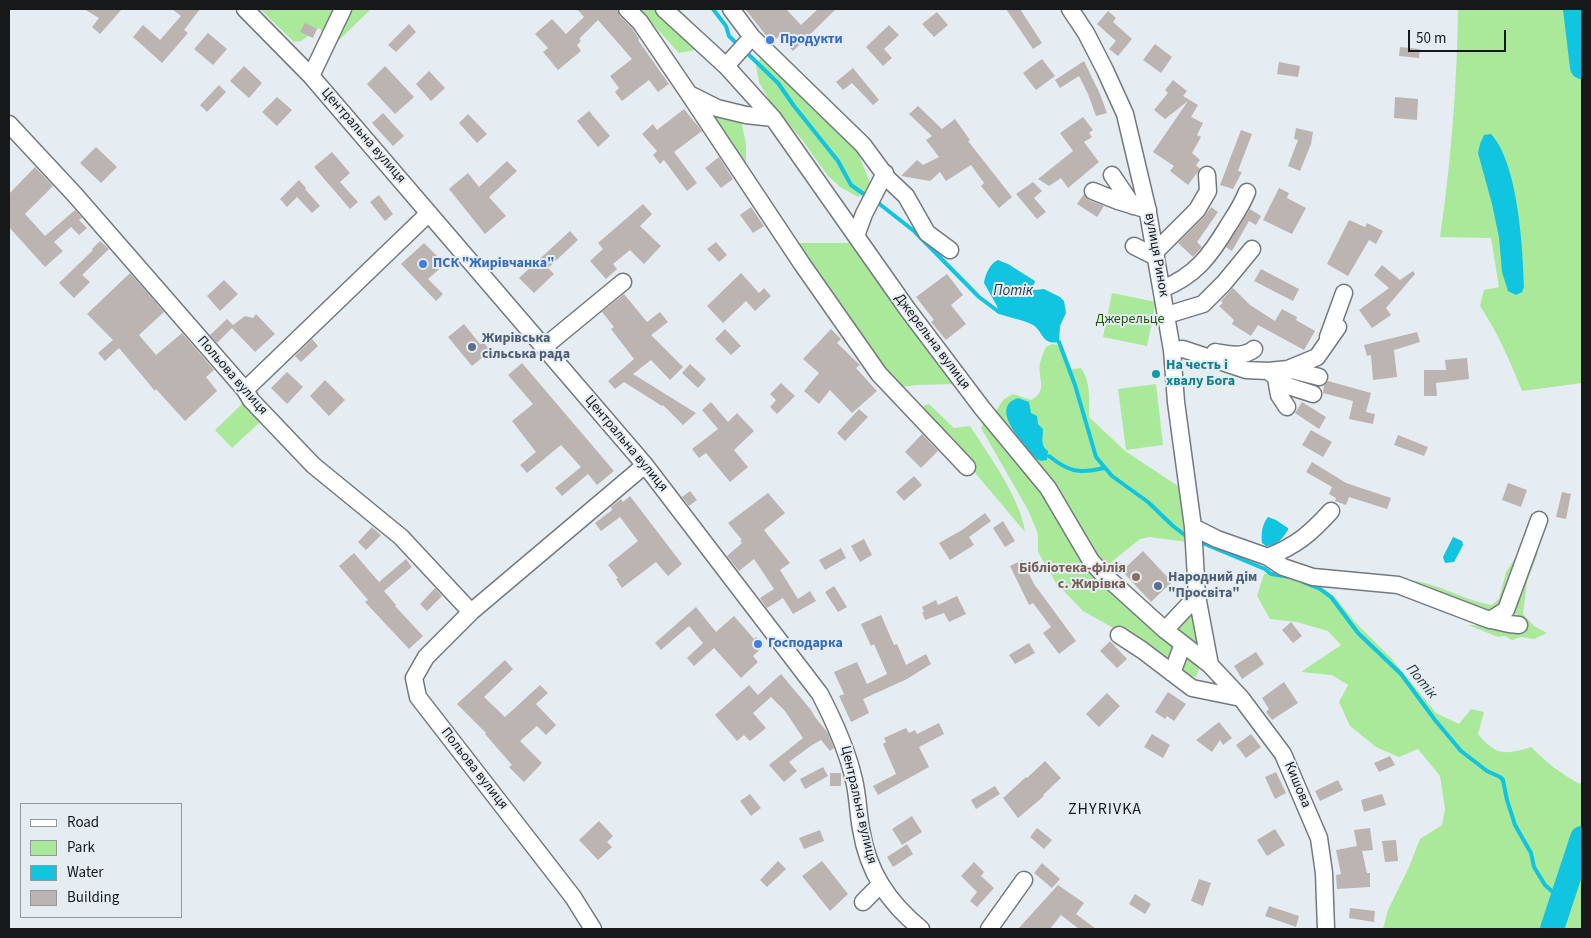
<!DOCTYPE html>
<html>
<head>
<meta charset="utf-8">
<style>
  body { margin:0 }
  #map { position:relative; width:1591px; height:938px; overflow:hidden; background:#e6edf2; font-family:"Source Sans 3",sans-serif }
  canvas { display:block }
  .frame { position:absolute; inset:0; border:10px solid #16181a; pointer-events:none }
  .legend { position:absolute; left:20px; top:803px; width:162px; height:115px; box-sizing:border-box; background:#e6edf2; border:1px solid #93989c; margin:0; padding:6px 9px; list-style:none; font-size:15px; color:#16181a }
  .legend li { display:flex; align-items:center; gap:10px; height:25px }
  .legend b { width:25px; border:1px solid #93989c }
  .scale { position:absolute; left:1408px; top:30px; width:98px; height:22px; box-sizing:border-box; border:2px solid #16181a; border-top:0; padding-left:6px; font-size:15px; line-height:18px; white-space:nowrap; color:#16181a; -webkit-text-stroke:4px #e6edf2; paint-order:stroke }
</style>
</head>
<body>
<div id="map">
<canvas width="1591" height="938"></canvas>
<div class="frame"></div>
<ul class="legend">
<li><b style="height:6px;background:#fff"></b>Road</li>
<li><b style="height:14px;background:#aae89a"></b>Park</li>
<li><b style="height:14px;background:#11c4df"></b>Water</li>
<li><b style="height:14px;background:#bcb4b0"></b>Building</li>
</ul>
<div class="scale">50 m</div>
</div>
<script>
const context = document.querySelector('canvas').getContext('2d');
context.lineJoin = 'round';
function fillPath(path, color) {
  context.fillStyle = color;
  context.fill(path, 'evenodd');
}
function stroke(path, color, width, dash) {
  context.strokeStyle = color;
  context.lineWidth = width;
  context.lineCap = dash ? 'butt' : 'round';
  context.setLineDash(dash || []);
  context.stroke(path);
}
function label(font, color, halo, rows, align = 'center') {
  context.font = font + ' "Source Sans 3",sans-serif';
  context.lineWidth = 4;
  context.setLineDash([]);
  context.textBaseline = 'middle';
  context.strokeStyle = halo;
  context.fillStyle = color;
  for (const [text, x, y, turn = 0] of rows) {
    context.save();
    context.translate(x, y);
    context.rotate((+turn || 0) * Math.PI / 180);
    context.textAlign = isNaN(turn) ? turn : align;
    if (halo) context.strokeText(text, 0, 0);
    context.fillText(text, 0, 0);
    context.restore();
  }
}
fillPath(new Path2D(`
  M260,9H371L333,46L319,28L301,41L294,42Z
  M639,9H679L693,23L706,41L695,50L679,53Z
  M1458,9H1582V383L1522,391C1510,361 1498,333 1480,306L1484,290L1499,287L1491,238L1440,237C1451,161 1457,85 1458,9Z
  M761,57L768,59L857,150L870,183L867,191L858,197L840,187L828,176L803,141L769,100L759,82L756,66Z
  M715,114L740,115L746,144V167L715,122Z
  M798,243H850L955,384L916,385L902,387L887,374L820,282Z
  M1112,293L1156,302L1147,346L1103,337Z
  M1052,344L1058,345L1068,370L1081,368C1091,382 1089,400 1089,417L1125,451L1178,486L1185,510L1187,542L1149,537L1140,539L1104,568L994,414L1003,400L1013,394L1031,400C1049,391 1037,378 1040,363C1041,357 1044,352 1046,347Z
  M1156,384L1163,445L1126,450L1118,389Z
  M243,403L260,422L232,448L215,430Z
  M929,404L954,428L970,426C988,454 1021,499 1025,532L922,410L923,406Z
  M983,424H989L1021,462L1053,508L1177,647L1170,664L1117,630L1083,611L1056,583L1038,552V534L1028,510L981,428Z
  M1519,552L1504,603L1490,611L1394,580C1427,576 1460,600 1492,605L1499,599L1506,572Z
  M1535,553H1538L1527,582L1523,614L1534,626L1547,633L1534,639L1521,637L1512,640L1505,636L1498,637L1468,625L1522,627L1515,613L1517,600Z
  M1278,571L1318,584L1335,597L1355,622L1392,659L1436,713L1459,724L1471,709L1484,712L1478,734C1496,756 1505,755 1531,747C1546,762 1561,774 1580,784L1582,780V929H1383L1388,910L1409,867L1420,839L1442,825L1445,809L1440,776L1418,749L1399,757L1376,747L1350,726L1339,702L1348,685L1332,675L1301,672L1341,645L1328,631L1297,622L1270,619L1257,596L1264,574Z
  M1192,614L1198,641L1196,643L1179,629Z
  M1185,656L1190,658L1199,669L1196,677L1187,675L1180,667Z`), '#aae89a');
fillPath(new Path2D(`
  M1491,134C1518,163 1523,248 1524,287L1522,292L1516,295L1508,291L1502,272L1499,237L1492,204L1478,153L1480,144L1484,135Z
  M998,260L1008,264L1035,281L1033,288L1035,290L1044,289L1060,297L1064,301L1066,313L1060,326L1059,342C1041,346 1043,329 1031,324C1021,319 1010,318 999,314L997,306L984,283C985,275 990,263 998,260Z
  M1018,398L1029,402L1031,413L1037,416L1038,424L1043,429C1043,438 1040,446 1048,451L1047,460L1041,461L1037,459C1026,446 987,408 1018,398Z
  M1268,517L1276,520L1288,528V530C1282,539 1277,546 1266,546L1262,543C1261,534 1262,524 1268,517Z
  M1453,537L1462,541L1463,545L1454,562L1445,563L1443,557Z`), '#11c4df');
stroke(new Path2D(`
  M713,9L726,26L729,36L735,42
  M745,51L778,83L794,106L838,161L851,185L868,197
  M877,202L914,231L979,297L999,312
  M1059,342L1075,385L1096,457L1112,476L1148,502L1173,526L1186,536
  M1049,456C1069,472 1079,474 1104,468
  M1200,542L1265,569L1271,574L1290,577
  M1303,582L1320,589L1331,597L1358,633L1401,674L1435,720L1461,751L1487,771L1500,777L1503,780L1507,800L1515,825L1531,853L1534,867L1545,885L1562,900`), '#11c4df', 4);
stroke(new Path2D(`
  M1575,9L1582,67
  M1552,929L1582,838`), '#11c4df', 24);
fillPath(new Path2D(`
  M84,9H122L100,34L92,27L99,18Z
  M172,9H200L184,30L188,33L162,63L133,37L143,25L160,40L181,16Z
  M577,9H617L620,16L632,28L639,39L638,40L669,84L658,92L649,80L622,101L615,92L619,88L610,76L632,59L598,20L579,39L581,41L577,45L581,51L558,70L543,52L548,48L535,34L552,19L566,34L584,17Z
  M745,9H786L801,25L818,9H836L793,51L779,36L772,43Z
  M1006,9H1020L1042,43L1033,49Z
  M1108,11L1116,18L1113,22L1132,39L1118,56L1109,49L1116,41L1097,24Z
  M937,12L948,25L934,37L922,24Z
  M305,23L317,29L313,38L300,32Z
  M409,24L416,32L396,52L388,45Z
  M889,25L899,35L884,49L892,58L883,66L866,47Z
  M208,33L227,49L213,65L194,49Z
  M1155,44L1172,57L1161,73L1143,60Z
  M1400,47L1420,49L1419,58L1399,56Z
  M1042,59L1055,76L1036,90L1023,73Z
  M1084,61L1100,94L1107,113L1096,116L1088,94L1079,76L1060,88L1055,80Z
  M1279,62L1300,66L1298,77L1277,74Z
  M244,66L262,83L249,98L230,81Z
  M385,66L414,97L395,114L367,84Z
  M853,68L879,100L873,105L852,83L843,90L836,82Z
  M429,71L445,88L431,101L416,84Z
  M1173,80L1187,91L1183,96L1198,105L1191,117L1203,123L1197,135L1201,137L1192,153L1200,160L1196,165L1200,169L1188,185L1170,171L1174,166L1153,152L1188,101L1165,119L1154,110L1168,93L1165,90Z
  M219,85L226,92L207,112L200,105Z
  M277,97L292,110L277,126L262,112Z
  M1395,97L1418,99L1417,120L1394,118Z
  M918,106L942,129L955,119L970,140L968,141L1012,197L999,208L981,186L984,183L971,165L946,181L940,172L930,181L901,176L917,160L923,165L939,157L926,140L932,136L909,114Z
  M684,109L702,131L674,152L697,183L687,191L664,160L660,164L653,155L657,151L642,134L653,124L657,130Z
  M589,111L610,136L598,147L577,121Z
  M383,113L404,136L393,146L372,123Z
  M468,114L487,134L477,143L459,123Z
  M1083,117L1093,130L1089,133L1092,137L1084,142L1099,162L1068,188L1061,178L1049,186L1038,179L1073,151L1060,133Z
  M1296,128L1313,132L1311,144L1300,171L1288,166L1298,140L1294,139Z
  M1241,130L1252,134L1238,171L1242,172L1233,189L1220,185Z
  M96,147L117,167L101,183L80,163Z
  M332,152L350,173L340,182L358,202L350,209L314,167Z
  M719,157L733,179L721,188L705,168Z
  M507,161L517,171L489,197L506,216L485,234L449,189L468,173L479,187Z
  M35,167L53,186L25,214L45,236L75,210L82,218L79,220L87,228L79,235L71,227L54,242L63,251L45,267L9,227V194Z
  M299,180L306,188L305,189L320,206L312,213L297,197L287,207L280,199Z
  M1033,182L1042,191L1034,198L1046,212L1037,219L1016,194Z
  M1279,188L1289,193L1287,198L1306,208L1292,234L1263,220Z
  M1084,194L1089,200L1104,206L1097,217L1077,204Z
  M379,195L393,214L385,221L370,202Z
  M643,204L652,214L640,226L661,246L644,264L630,250L613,264L617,269L606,279L590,261L603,249L598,243Z
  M751,207L764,226L753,233L740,215Z
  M1211,207L1218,212L1197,242L1202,247L1193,257L1178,243L1204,217Z
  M1250,209L1261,216L1256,225L1249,221L1232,251L1226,247Z
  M1349,220L1365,227L1367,223L1383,231L1376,244L1369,240L1348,276L1327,264Z
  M570,231L578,240L548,268L554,274L534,293L519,278Z
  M100,241L109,249L82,275L90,282L74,298L59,283L93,250L92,249Z
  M716,242L727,255L719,262L707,249Z
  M424,243L445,264L428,279L443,294L436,301L401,264Z
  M1382,265L1400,280L1413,271L1415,274L1386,308L1391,315L1372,328L1359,310L1389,288L1374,275Z
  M1261,269L1299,289L1293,301L1254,281Z
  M130,273L164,312L139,335L156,355L182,333L214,370L206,377L217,391L185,421L156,389L155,391L119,348L105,361L98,353L113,340L87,314Z
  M741,273L759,293L764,288L771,296L755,311L746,301L723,323L707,306Z
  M947,274L963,295L951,305L966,324L946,340L931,322L934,320L916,297Z
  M224,280L238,294L220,311L207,296Z
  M1233,288L1250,305L1275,321L1282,309L1297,317L1296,320L1315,331L1304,350L1258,325L1251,336L1232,324L1234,320L1219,306L1223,303L1221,301Z
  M624,294L647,322L660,312L668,322L651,335L683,367L670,380L651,360L633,374L696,413L683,425L663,405L662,406L624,382L615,389L608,381L634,359L611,329L614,327L602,312Z
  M256,314L275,334L255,352L232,328L217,343L210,335L227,319L233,325L245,316L253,318Z
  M464,324L480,344L483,341L490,351L472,366L448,337Z
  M725,329L741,346L731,355L715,339Z
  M831,329L841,339L837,343L860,365L856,368L877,391L852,413L830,390L819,404L804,391L819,373L803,359Z
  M1417,332L1420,342L1394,350L1397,377L1373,380L1371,355L1367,356L1364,345Z
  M312,339L318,346L301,362L295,356Z
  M1467,358L1469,379L1436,383L1437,396H1424V370H1446L1445,360Z
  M522,363L614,471L597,485L588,474L562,496L555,488L581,467L561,445L527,473L520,465L536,452L512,421L533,404L508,375Z
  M690,364L706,379L698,388L682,373Z
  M287,372L303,387L287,404L271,388Z
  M325,380L345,400L329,416L310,396Z
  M1328,381L1371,393L1366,412L1375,414L1373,424L1349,419L1353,401L1323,393L1324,385Z
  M781,383L795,396L777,414L770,407L776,400L770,394Z
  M711,402L728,422L737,413L754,431L734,450L748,467L730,482L706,453L699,458L692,449L718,429L702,410Z
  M1302,402L1326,417L1319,429L1295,413Z
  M859,409L868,417L845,441L837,433Z
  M1311,430L1332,442L1323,457L1302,445Z
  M922,434L938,451L921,468L905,452Z
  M1398,435L1428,447L1424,456L1394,445Z
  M1312,462L1346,483L1391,498L1387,509L1349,497L1346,505L1335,501L1336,498L1329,494L1332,487L1306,472Z
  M914,476L922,485L904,501L896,492Z
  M1508,483L1527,490L1521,507L1502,500Z
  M690,491L697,500L689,506L682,497Z
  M1562,492L1571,494L1566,519L1556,517Z
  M768,493L785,513L764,530L790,563L780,570L798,599L810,591L816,601L793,614L783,598L767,608L766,607L760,598L774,589L754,559L739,571L727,556L742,543L740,541L742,540L728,523Z
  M630,496L682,564L668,576L656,562L622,588L616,579L618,578L608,565L638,541L620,517L601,531L595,523L612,510L611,507L621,499L623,502Z
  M985,513L991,521L969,537L974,545L950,560L939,543L962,530Z
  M1003,521L1015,541L1005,547L993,528Z
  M372,527L381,535L366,550L358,542Z
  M864,539L872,555L860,562L851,546Z
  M841,548L846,558L825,570L819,560Z
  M1143,551L1172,582L1151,602L1122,571Z
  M354,553L379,582L406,559L412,567L384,591L396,605L395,606L423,636L409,649L365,602L368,600L339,566Z
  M1022,560L1034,584L1076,641L1059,654L1043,633L1051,627L1033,603L1029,605L1010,566Z
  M834,586L847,607L838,612L825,592Z
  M435,588L442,596L427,611L420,604Z
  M957,596L966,614L949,622L944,613L925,620L922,612H924L922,607L936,600L938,605Z
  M696,607L716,632L734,616L754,639L756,637L764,646L753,656L758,662L741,678L714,648L694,666L687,658L703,643L689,626L661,650L655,643Z
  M881,615L894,645L897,644L906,665L926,654L931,664L907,679L863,699L869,713L851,722L839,696L844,694L834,672L857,662L867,684L887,674L874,644L871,646L861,624Z
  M1291,622L1302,636L1293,643L1282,630Z
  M1110,641L1127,659L1117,668L1100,651Z
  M1029,643L1035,653L1015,664L1009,655Z
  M1256,652L1264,664L1242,679L1234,666Z
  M505,660L513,669L484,697L505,717L540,685L548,693L536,704L556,725L546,735L537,726L520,741L542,763L524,782L509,767L512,765L485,734L486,733L457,704Z
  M781,674L811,710L815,717L828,733L834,748L830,751L821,740L812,745L789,762L797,771L784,782L769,765L803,738L785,711L771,697L753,713L766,728L750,741L744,735L737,741L715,715L749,685L758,695Z
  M1284,682L1298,703L1272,720L1266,712L1269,709L1262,698Z
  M1168,692L1186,704L1174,721L1167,716L1165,719L1155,712Z
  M1107,693L1120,706L1099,727L1086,714Z
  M1219,722L1232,738L1223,745L1220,740L1212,752L1196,740Z
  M939,723L944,734L919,747L929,767L878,795L873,786L896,774L883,744L886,742L884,738L906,728L909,733L915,730L917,734Z
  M1152,734L1170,745L1163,758L1144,747Z
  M1251,734L1261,747L1246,758L1236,745Z
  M1390,756L1395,765L1379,772L1374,763Z
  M1045,761L1061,778L1043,795L1044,796L1018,818L1003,798L1026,777L1027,778Z
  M823,767L828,776L805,789L800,779Z
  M1276,772L1286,793L1275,799L1265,777Z
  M830,773H841V786H830Z
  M1338,780L1343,790L1320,801L1315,791Z
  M995,786L1000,794L976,809L971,800Z
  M750,794L761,808L751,816L740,801Z
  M1382,794L1386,805L1364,812L1361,800Z
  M912,816L922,832L902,845L892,829Z
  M599,821L613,836L607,842L612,847L598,860L579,840Z
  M1037,828L1052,840L1044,849L1030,837Z
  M1370,828L1373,850L1362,851L1367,873H1370V887L1337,889L1336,875L1341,874L1336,850L1357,846L1354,830Z
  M1275,829L1285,845L1267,856L1257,840Z
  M820,830L824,841L804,849L799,838Z
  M1396,840L1398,861L1385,862L1382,841Z
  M907,844L913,854L893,867L887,857Z
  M778,861L786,869L767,887L760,880Z
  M822,861L848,894L830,911L802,876Z
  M974,862L984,872L981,876L994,888L977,907L970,901L977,892L961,876Z
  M1042,863L1060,879L1052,888L1034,873Z
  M1199,879L1211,883L1203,906L1191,901Z
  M1058,885L1084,903L1076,914L1096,929H1079L1061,915L1050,929H1018Z
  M1135,894L1151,904L1145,914L1129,904Z
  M1269,906L1299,916L1296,927L1265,916Z
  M1350,908L1375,911L1374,922L1349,918Z`), '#bcb4b0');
const minor = new Path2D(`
  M245,9L311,76L645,465L820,694C834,721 847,749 854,780C858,796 858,813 861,829C868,872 888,902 921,929
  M627,9L640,22L689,94L802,264L879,374L967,467
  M664,9L726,66L773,118L908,310L982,408L1048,488L1091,561L1101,572L1165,630L1210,665L1241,698L1283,754L1319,838L1324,873L1326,929
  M731,9L752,37L863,145L888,179L906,196L927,233L950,250
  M1070,9L1086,33L1105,70L1125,114L1147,207L1172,350L1176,402L1193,527L1197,596L1210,665
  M726,66L752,37
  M311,76L343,9
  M691,95L717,108L746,115L773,118
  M9,124L76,196L245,390L251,400L313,465L401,537L471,612
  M1112,175L1133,206
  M1093,191L1118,201L1148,210
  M856,236L864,214L885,173
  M1134,246L1156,257
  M1155,252L1197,210L1208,191L1207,175
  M1162,289C1195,276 1210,256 1228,226C1235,215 1242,205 1247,192
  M1167,315L1203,304L1224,283L1252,249
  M1328,337L1344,293
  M544,347L623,282
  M1172,350L1183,349L1246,370L1268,371L1288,369L1317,357L1338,327
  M1215,352C1227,354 1244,358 1254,349
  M1288,369L1319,377
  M1268,371L1288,386L1313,394
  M1276,378L1279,395L1287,407
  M245,390L429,213
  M1193,527L1217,539L1268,557L1283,567L1313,577L1398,585L1487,619L1509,624L1519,625
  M1268,557C1297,545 1310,534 1331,511
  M1490,620L1506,610L1539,520
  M1165,630L1197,596
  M1119,635L1142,650L1192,688L1241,698
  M1172,673L1183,644
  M863,902L880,885
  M593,929L573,897L418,697L414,678L426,657L471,612L645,465
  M989,929L1024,880`);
stroke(minor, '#73797e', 19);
stroke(minor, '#fff', 16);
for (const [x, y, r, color] of [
  [770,40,5,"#3f7fe0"],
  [423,264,5,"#3f7fe0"],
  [472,347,5,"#5c6f8a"],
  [1156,374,5,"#0f9aa8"],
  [1136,577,5,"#8d6e63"],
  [1158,586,5,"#5c6f8a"],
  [758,644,5,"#3f7fe0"]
]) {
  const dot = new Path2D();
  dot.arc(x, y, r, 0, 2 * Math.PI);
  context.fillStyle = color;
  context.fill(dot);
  stroke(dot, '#e6edf2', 2);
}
label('bold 14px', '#366cbe', '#e6edf2', [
  ["Продукти",780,40],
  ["ПСК \"Жирівчанка\"",433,264],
  ["Господарка",768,644]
], 'left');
label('14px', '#16181a', '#e6edf2', [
  ["Центральна вулиця",363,136,49],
  ["вулиця Ринок",1156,255,80],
  ["Джерельна вулиця",932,342,53],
  ["Польова вулиця",232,376,49],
  ["Центральна вулиця",626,444,50],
  ["Польова вулиця",474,769,52],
  ["Кишова",1297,785,67],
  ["Центральна вулиця",858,805,77]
]);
label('14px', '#1d5b06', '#e6edf2', [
  ["Джерельце",1130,320]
]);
label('bold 14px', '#4e5e75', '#e6edf2', [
  ["Жирівська",482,339],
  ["сільська рада",482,355],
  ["Народний дім",1168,578],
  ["\"Просвіта\"",1168,594]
], 'left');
label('bold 14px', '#0d838f', '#e6edf2', [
  ["На честь і",1166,366],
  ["хвалу Бога",1166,382]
], 'left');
label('bold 14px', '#785e54', '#e6edf2', [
  ["Бібліотека-філія",1126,569],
  ["с. Жирівка",1126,585]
], 'right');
label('italic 15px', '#253e43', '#e6edf2', [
  ["Потік",1013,292],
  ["Потік",1421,682,51]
]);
context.letterSpacing = '1px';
label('16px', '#16181a', '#e6edf2', [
  ["ZHYRIVKA",1105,810]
]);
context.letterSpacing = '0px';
</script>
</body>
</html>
